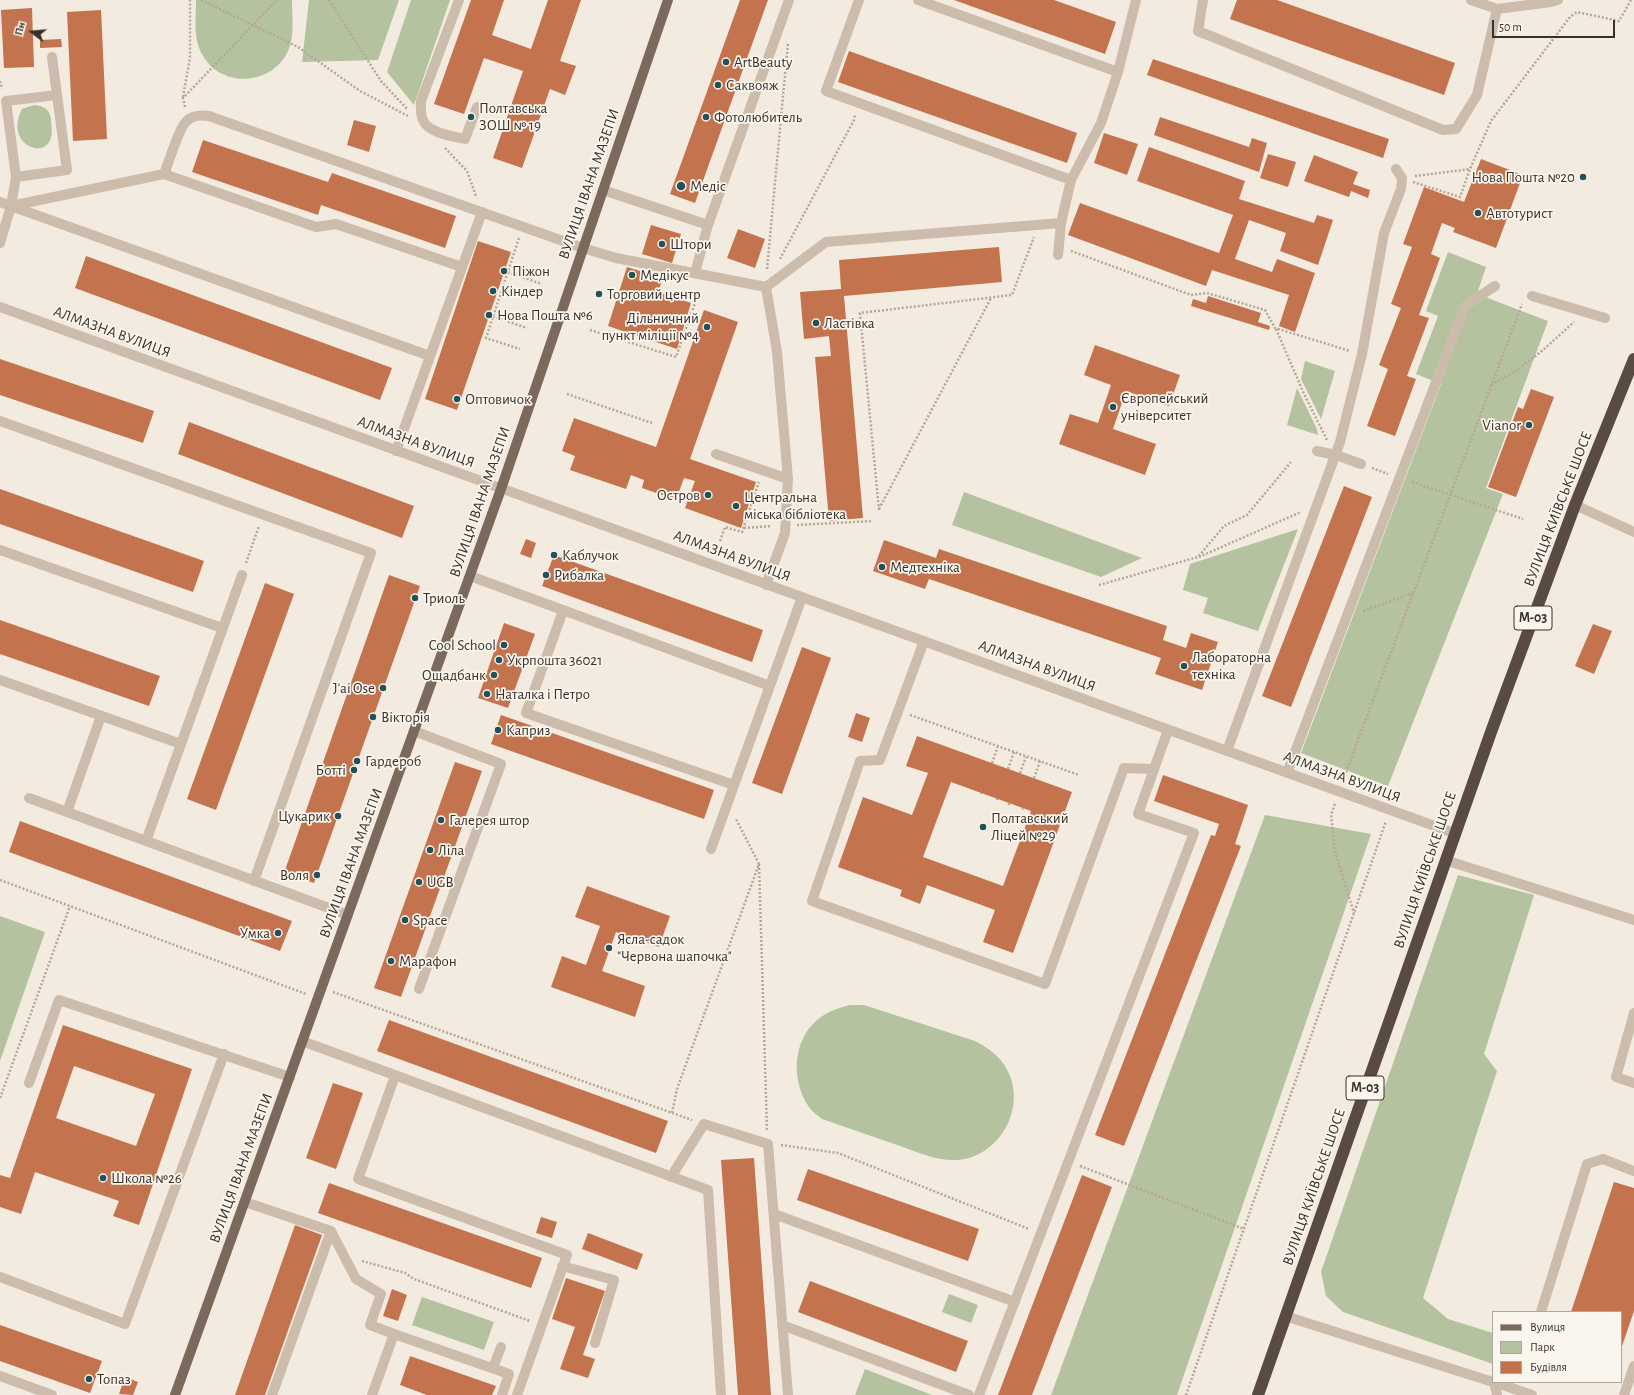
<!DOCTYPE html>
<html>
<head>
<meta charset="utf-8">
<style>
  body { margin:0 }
  #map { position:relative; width:1634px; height:1395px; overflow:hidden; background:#f3ebe0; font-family:"Alegreya Sans",sans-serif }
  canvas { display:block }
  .legend { position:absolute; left:1492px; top:1311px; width:130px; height:72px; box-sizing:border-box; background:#faf5ed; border:1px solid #ada69f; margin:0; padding:5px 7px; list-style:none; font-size:12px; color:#39302b }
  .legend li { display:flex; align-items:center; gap:8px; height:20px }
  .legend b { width:20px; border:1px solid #ada69f }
  .north { position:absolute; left:12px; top:12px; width:40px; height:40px; -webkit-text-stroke:3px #faf5ed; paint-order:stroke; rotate:286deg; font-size:11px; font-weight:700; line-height:16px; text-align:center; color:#39302b }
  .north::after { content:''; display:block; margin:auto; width:14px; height:18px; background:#39302b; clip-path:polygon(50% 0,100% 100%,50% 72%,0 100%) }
  .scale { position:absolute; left:1492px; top:20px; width:123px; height:18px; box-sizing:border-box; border:2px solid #39302b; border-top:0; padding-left:5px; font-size:12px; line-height:14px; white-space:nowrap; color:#39302b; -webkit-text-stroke:3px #faf5ed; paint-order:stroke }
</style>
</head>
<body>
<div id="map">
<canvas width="1634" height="1395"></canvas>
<ul class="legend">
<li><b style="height:5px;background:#7b695c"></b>Вулиця</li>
<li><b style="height:11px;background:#b4c2a0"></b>Парк</li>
<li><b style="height:11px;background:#c3734e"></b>Будівля</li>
</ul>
<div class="north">Пн</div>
<div class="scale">50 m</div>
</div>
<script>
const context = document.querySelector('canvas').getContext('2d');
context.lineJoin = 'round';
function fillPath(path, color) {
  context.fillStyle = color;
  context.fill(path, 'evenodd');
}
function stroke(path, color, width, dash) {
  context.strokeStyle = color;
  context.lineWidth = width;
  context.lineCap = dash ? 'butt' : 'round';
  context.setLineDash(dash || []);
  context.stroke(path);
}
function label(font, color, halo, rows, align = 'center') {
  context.font = font + ' "Alegreya Sans",sans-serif';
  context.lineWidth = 3.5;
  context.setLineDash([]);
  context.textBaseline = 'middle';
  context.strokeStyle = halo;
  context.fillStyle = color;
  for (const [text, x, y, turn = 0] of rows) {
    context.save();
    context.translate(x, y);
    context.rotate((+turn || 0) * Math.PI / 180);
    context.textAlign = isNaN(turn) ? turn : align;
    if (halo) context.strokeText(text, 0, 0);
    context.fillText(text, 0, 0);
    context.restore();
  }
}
fillPath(new Path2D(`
  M196,0H292C292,17 295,36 288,51C272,86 220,89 202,54C193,38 196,18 196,0Z
  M309,0H399L378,60L302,62Z
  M411,0H450L414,105L387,72Z
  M34,105C43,106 49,108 51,119C51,125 53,131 51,138C44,161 4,143 22,109Z
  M1448,252L1486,267L1477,294L1548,321L1486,488L1503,494L1388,786L1301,753L1441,384L1416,374L1438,316L1426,311Z
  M1305,361L1335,371L1321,419L1301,379Z
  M1297,388L1317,429L1318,435L1287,425Z
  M964,492L1142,558L1101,577L952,525Z
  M1298,529L1258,631L1203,613L1208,598L1183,590L1190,564Z
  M1265,815L1371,834L1177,1395H1051Z
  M1458,875L1534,895L1484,1054L1497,1071L1423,1298L1448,1319L1493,1333V1364L1343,1312L1326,1296L1321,1272Z
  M0,916L45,932L0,1061Z
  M850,1005H864L975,1041C990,1049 1004,1059 1010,1076C1025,1115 994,1161 953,1160C935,1160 917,1152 900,1146C874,1137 848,1128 822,1119C818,1115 812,1112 809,1107C789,1078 793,1034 824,1015C832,1010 841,1007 850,1005Z
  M949,1294L978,1305L971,1323L942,1312Z
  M422,1297L494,1322L484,1350L412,1325Z
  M865,1369L932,1395H855Z`), '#b4c2a0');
fillPath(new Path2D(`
  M471,0H504L492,35L531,49L548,0H581L560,61L576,66L565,95L550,89L522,168L493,158L523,71L484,58L464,114L434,104Z
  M740,0H768L695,203L670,194Z
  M954,0H1054L1116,22L1105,54Z
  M1237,0H1277L1455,63L1444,95L1230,19Z
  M32,8L34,67L4,68L1,10Z
  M101,10L107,139L73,141L67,12Z
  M61,39L62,47L40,48V40Z
  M849,51L1077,133L1067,163L838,82Z
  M1153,59L1389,139L1383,158L1147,75Z
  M1160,117L1249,147L1252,138L1267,143L1259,172L1154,135Z
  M354,120L376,126L369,152L347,145Z
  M1104,133L1138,144L1127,175L1094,163Z
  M203,140L328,182L332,173L456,216L445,248L321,205L318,215L192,172Z
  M1149,147L1245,181L1239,199L1314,223L1317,215L1333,220L1318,265L1280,251L1286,233L1249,220L1235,259L1272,272L1277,259L1315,273L1295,332L1279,326L1289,295L1212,270L1206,286L1068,235L1080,203L1219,253L1233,215L1137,181Z
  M1268,154L1296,162L1288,187L1260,178Z
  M1314,155L1358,172L1353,184L1370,190L1368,198L1351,191L1349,197L1304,181Z
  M1481,159L1523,175L1496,248L1453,232L1455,228L1442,223L1431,254L1440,258L1419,315L1429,318L1407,376L1416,379L1395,436L1367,426L1388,369L1379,365L1401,308L1391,304L1412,247L1403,244L1424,187L1464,202Z
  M651,225L681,234L672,263L642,254Z
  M738,229L765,239L755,268L727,258Z
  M478,241L511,252L457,410L425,399Z
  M999,247L1002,282L844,296L863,518L829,521L815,357L831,356L829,336L804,339L800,292L841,289L839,260Z
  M86,256L392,368L380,400L75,288Z
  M627,267L663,278L658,292L691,303L677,349L608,326Z
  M1208,296L1261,313L1258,322L1270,326L1269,330L1191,306L1193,299L1206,303Z
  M704,310L738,322L690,459L756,482L741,528L685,508L695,481L684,478L676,500L642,488L644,480L631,475L626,489L570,470L575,456L562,451L574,418L656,447Z
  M1095,345L1180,375L1169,406L1126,391L1113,429L1156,444L1145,475L1059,444L1070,414L1098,423L1111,385L1084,375Z
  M0,359L154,411L143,443L0,395Z
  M1531,389L1554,397L1516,497L1488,487L1518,407L1523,409Z
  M189,422L414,506L402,538L178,454Z
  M1344,486L1372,497L1291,707L1262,696Z
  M0,489L204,561L193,592L0,524Z
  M526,539L536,543L531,558L520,554Z
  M884,540L936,558L939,549L1167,626L1163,640L1186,648L1191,633L1218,642L1202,690L1155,674L1161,658L929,579L925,589L873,571Z
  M554,555L763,630L752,662L542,586Z
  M389,575L420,586L314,883L284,873Z
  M265,583L294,594L216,810L187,799Z
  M0,620L160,676L149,706L0,654Z
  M504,623L535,634L508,708L478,698Z
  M1593,624L1612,631L1594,674L1575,666Z
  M802,647L831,658L782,794L752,783Z
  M856,713L870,718L862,742L848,737Z
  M501,715L714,790L704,819L491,744Z
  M917,736L1072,792L1013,953L983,942L995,910L927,885L920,904L900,896L902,890L838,867L863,797L912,815L928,773L906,766ZM951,782L1031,811L1003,886L923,857Z
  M455,762L482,771L401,997L374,988Z
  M1163,775L1248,805L1235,844L1241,846L1124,1146L1095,1135L1211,835L1215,836L1219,824L1154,801Z
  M20,821L292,921L280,951L9,852Z
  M587,886L670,916L659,947L616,932L602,971L645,986L635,1017L551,987L562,956L586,965L600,926L575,917Z
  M389,1020L668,1121L656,1153L377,1051Z
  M63,1025L192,1069L139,1225L113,1216L119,1201L35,1172L21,1214L0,1207V1175L10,1178ZM74,1066L155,1094L136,1146L56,1118Z
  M333,1083L363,1093L336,1169L306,1158Z
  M754,1158L771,1395H738L721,1160Z
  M808,1169L979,1229L968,1261L797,1200Z
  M1082,1175L1112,1187L1032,1395H998Z
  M1614,1182L1634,1188V1311L1621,1349V1312H1571Z
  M329,1183L542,1258L531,1288L318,1213Z
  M541,1217L557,1222L552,1238L536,1233Z
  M295,1225L322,1235L265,1395H235Z
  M588,1233L643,1254L637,1270L582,1249Z
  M566,1278L605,1291L583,1355L595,1359L588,1378L560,1369L575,1327L552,1319Z
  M810,1281L968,1341L956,1372L798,1312Z
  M392,1289L407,1295L398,1321L383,1316Z
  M0,1325L102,1361L90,1393L0,1361Z
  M410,1356L496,1386L492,1395H427L400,1385Z
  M125,1377L138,1382L133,1395L119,1394Z`), '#c3734e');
stroke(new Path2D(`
  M201,0L298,47L360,91L408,116
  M329,0L381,81L408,110
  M0,81L2,89
  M183,97L190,58V0
  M185,107L183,98L277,0
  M445,148L467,171L476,196
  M1415,176L1470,169
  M1413,182L1460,197L1470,169L1491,121L1570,17L1577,12L1619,21L1631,0
  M519,238L486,338L520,349
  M1071,251L1191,295L1207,293L1265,310L1275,328L1350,351
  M780,259L854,120L855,115
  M767,269L788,43
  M504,271L542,284
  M489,315L527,328
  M1276,329L1304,394L1327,440
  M590,330L676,357L695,303
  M1491,385L1516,371L1543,350L1574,322
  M567,394L652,423
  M1372,468L1388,474
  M1412,482L1523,519
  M879,509L991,298
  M879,510L860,313L1012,295L1034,237
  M797,525L873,521
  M744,528L772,526
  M720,541L725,527L742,532L759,482
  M1199,557L1301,512
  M246,563L259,526
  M1099,585L1198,557L1224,526L1247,515L1291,462
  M1363,611L1413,593
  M910,715L1079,775
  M992,763L998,746
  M1008,769L1014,752
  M1020,773L1026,757
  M1034,778L1040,761
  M1343,780L1522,304
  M981,794V793
  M997,800V799
  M1335,804L1331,815L1335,852L1354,913
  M1009,805V803
  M1022,809L1023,808
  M759,864L767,1130
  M0,880L306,994
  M333,992L692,1120
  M0,1098L70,906
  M672,1113L677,1089L759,864L736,819
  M781,1145L838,1153L1029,1229
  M1080,1166L1244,1229
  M362,1261L405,1273L414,1279L530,1321
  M1186,1395L1386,821`), '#b7a696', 2.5, [2, 2]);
stroke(new Path2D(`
  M459,0L421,101C421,107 420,114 423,120C428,133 452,136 465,139L477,107
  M859,0L826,91L1071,180
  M918,0L1118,72
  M1203,0L1198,31L1443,130L1456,129L1477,95L1497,9L1551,2L1558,0
  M1471,0L1497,9
  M52,57L57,95L6,101L16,177L67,170L57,95
  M164,174L316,227L336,224L462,267
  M603,190L708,225L789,0
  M0,202L11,206L164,174C168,164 171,154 175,144C182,125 186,113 209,116L583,248L616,258L766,287L826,242L1061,223L1071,180L1101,123L1118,72L1136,0
  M11,206L430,356
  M0,243L11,206L16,177
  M1058,255L1061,223
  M695,273L708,225
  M766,287L777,352L788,479L785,533L766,585
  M1532,296L1605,318
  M0,307L1454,833
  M0,421L371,553L254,881
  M396,451L482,212
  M1317,451L1336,455L1361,464
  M716,454L788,479
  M1575,505L1634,532
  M0,550L222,628
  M470,576L770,686
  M563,611L526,713L734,785
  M924,641L880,760L860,761L812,901L1045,984L1124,768L1154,769
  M0,680L181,744
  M414,731L501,764L419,989
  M1227,751L1340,442L1362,354L1384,233L1401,189L1402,178L1396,169
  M1287,773L1465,306L1495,286
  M29,798L348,915
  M67,812L101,716
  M146,841L242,575
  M711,849L802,597
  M1445,860L1634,920
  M1634,1013L1616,1077L1634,1083
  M302,1041L708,1190L721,1395
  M395,1076L358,1179L567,1255L517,1395
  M29,1083L59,1000L290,1077
  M671,1177L704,1124L768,1144L788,1395
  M245,1202L331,1231L356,1279L381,1294L370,1325L394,1334
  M774,1214L1015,1302
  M562,1266L614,1280L595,1343
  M0,1277L125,1324L224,1054
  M1541,1312L1587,1164L1603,1159L1634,1171
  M1285,1316L1493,1382
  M782,1325L969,1395
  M493,1368L501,1347
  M0,1376L52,1395
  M1494,1382L1532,1395
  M1494,1382L1497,1395
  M272,1395L331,1231
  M372,1395L394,1334L509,1374L502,1395
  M979,1395L1194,833L1138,814L1168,730
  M1624,1395L1634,1366`), '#cbbcac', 10);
stroke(new Path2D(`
  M175,1395L501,489L668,0`), '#7b695c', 10);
stroke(new Path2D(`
  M1258,1395L1491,732L1575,505L1634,359`), '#5a4b42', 12);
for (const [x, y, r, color] of [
  [726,62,4,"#21525a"],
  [718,85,4,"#21525a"],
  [471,117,4,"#21525a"],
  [706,117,4,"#21525a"],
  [1583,177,4,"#21525a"],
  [681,186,5,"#21525a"],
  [1478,213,4,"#21525a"],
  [662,244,4,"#21525a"],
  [504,271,4,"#21525a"],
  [632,275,4,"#21525a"],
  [493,291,4,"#21525a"],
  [599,294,4,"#21525a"],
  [489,315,4,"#21525a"],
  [816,323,4,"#21525a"],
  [707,327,4,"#21525a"],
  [457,399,4,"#21525a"],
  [1113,407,4,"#21525a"],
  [1529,425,4,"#21525a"],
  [708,495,4,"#21525a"],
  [736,506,4,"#21525a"],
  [554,555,4,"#21525a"],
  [882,567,4,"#21525a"],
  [546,575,4,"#21525a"],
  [415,598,4,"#21525a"],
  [504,645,4,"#21525a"],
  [499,660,4,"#21525a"],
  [1184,666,4,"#21525a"],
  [494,675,4,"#21525a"],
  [383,688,4,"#21525a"],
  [487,694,4,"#21525a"],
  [373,717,4,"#21525a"],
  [498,730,4,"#21525a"],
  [357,761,4,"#21525a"],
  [354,770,4,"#21525a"],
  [338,816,4,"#21525a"],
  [441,820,4,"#21525a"],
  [983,827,4,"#21525a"],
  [430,850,4,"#21525a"],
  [317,875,4,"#21525a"],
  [419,882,4,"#21525a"],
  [405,920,4,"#21525a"],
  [278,933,4,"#21525a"],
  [609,948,4,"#21525a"],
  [391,961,4,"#21525a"],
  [103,1178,4,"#21525a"],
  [89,1379,4,"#21525a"]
]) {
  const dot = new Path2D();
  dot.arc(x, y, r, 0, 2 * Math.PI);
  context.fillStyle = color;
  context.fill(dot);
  stroke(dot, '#faf5ed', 1.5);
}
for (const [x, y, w] of [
  [1533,618,38],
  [1365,1088,38]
]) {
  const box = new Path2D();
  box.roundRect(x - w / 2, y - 12, w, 24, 3);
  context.fillStyle = '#faf5ed';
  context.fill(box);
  stroke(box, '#39302b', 1);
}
label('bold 14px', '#39302b', null, [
  ["М-03",1533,618],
  ["М-03",1365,1088]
]);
label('15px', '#39302b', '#faf5ed', [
  ["ArtBeauty",734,62],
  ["Саквояж",726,85],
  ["Полтавська",479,108],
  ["ЗОШ № 19",479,125],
  ["Фотолюбитель",714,117],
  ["Нова Пошта №20",1575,177,"right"],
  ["Медіс",690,186],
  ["Автотурист",1486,213],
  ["Штори",670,244],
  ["Піжон",512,271],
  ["Медікус",640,275],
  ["Кіндер",501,291],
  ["Торговий центр",607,294],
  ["Нова Пошта №6",497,315],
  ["Дільничний",699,318,"right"],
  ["пункт міліції №4",699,335,"right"],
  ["Ластівка",824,323],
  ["Європейський",1121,398],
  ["університет",1121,415],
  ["Оптовичок",465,399],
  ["Vianor",1521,425,"right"],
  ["Остров",700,495,"right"],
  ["Центральна",744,497],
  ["міська бібліотека",744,514],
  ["Каблучок",562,555],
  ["Медтехніка",890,567],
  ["Рибалка",554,575],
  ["Триоль",423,598],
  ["Cool School",496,645,"right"],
  ["Лабораторна",1192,657],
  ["техніка",1192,674],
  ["Укрпошта 36021",507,660],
  ["Ощадбанк",486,675,"right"],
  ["J'ai Ose",375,688,"right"],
  ["Наталка і Петро",495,694],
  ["Вікторія",381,717],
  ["Каприз",506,730],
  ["Гардероб",365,761],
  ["Ботті",346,770,"right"],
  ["Цукарик",330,816,"right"],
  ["Полтавський",991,818],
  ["Ліцей №29",991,835],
  ["Галерея штор",449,820],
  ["Ліла",438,850],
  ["Воля",309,875,"right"],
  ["UGB",427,882],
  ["Space",413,920],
  ["Умка",270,933,"right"],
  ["Ясла-садок",617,939],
  ["\"Червона шапочка\"",617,956],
  ["Марафон",399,961],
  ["Школа №26",111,1178],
  ["Топаз",97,1379]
], 'left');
label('15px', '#39302b', '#faf5ed', [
  ["ВУЛИЦЯ ІВАНА МАЗЕПИ",589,184,-71],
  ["АЛМАЗНА ВУЛИЦЯ",112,332,20],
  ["АЛМАЗНА ВУЛИЦЯ",416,442,20],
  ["ВУЛИЦЯ ІВАНА МАЗЕПИ",480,502,-71],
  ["ВУЛИЦЯ КИЇВСЬКЕ ШОСЕ",1558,509,-69],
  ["АЛМАЗНА ВУЛИЦЯ",732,556,20],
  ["АЛМАЗНА ВУЛИЦЯ",1037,666,20],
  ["АЛМАЗНА ВУЛИЦЯ",1342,777,20],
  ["ВУЛИЦЯ ІВАНА МАЗЕПИ",351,863,-70],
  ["ВУЛИЦЯ КИЇВСЬКЕ ШОСЕ",1425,870,-71],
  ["ВУЛИЦЯ ІВАНА МАЗЕПИ",241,1168,-70],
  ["ВУЛИЦЯ КИЇВСЬКЕ ШОСЕ",1314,1187,-71]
]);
</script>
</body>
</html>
